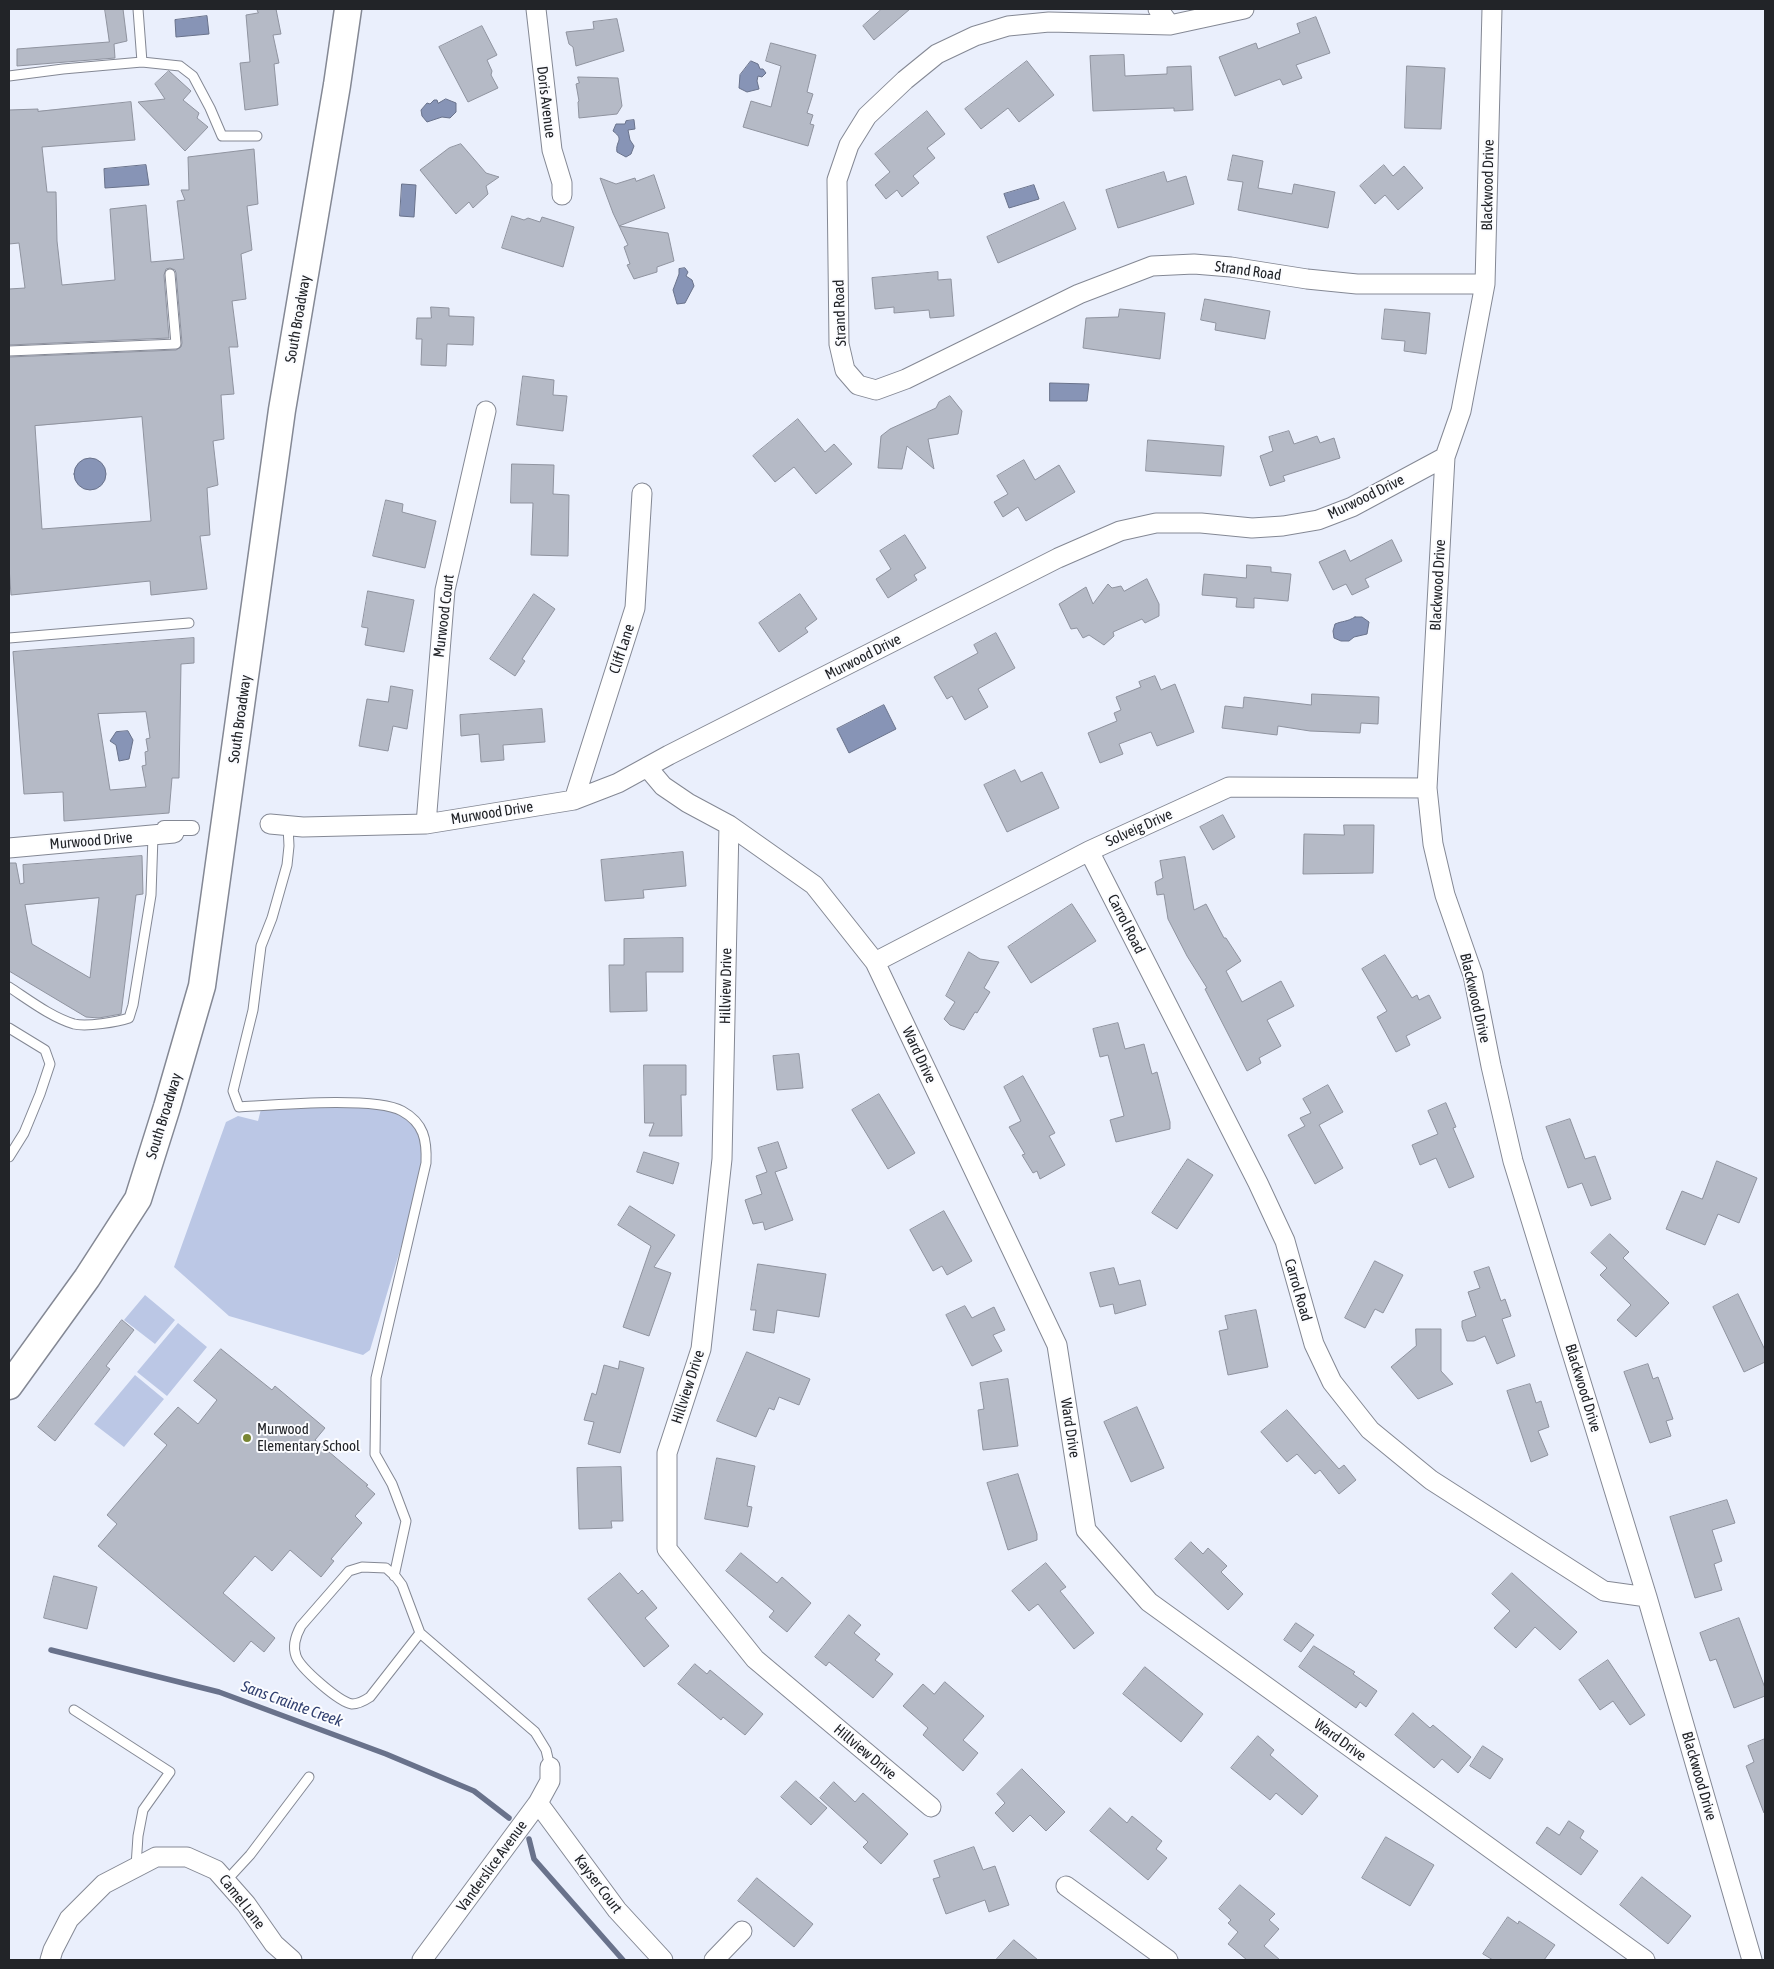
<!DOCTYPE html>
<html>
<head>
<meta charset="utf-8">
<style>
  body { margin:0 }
  #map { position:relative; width:1774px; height:1969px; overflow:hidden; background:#eaeffc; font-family:"Asap Condensed",sans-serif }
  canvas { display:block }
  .frame { position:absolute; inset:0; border:10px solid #222428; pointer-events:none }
</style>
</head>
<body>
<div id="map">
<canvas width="1774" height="1969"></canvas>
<div class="frame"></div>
</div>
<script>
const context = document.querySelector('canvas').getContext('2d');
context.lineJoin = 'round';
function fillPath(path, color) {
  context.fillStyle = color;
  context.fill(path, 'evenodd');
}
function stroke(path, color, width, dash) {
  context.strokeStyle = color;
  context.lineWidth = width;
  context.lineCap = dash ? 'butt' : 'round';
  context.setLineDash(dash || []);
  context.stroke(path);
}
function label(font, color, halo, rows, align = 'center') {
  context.font = font + ' "Asap Condensed",sans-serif';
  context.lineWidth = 4;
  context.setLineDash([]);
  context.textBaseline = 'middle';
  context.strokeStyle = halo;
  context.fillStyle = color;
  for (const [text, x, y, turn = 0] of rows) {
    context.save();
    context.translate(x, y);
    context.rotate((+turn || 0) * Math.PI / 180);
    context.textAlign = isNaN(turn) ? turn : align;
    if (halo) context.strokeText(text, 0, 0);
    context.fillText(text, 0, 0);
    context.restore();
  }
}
fillPath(new Path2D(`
  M350,1102L386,1104L416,1123L424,1155L413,1207L370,1350L363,1355L229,1316L174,1267L226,1122L238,1116L258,1121L261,1109Z
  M145,1295L175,1320L155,1344L124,1320Z
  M178,1323L207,1347L167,1396L137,1372Z
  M135,1375L164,1399L124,1447L94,1424Z`), '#bbc7e5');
const water = new Path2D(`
  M207,16L209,34L176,37L175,20Z
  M751,61L758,64L760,69H763L766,73L762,77L758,76L757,81L759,89L747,92L739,88L740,75Z
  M446,99L456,103V112L450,118L442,117L427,122L422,116L421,110L427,103L430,104L434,100H437L438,103Z
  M634,120L635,129L628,130L630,140L634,146L631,154L626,157L617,152C615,141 625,140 613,131L616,124H625L626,121Z
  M146,165L149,185L105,188L104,169Z
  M402,184L416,185L414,217L400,216Z
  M1034,185L1039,199L1009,208L1004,194Z
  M685,268L688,272L686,276L692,280L694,286L685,303L677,304L673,290L679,274V269Z
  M1050,383L1089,384L1087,401H1050Z
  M74 474a16 16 0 1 1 32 0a16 16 0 1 1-32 0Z
  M1355,617H1362L1369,622L1367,634L1354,637L1349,641H1341L1334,638L1333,631L1335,624C1342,621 1347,622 1355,617Z
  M884,705L896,729L849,753L837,729Z
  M128,731L133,740L129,759L119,761L116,745L110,741L116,732Z`);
fillPath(water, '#8794b6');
stroke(water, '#69728b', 1);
stroke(new Path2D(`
  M51,1650L219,1692L386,1754L474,1791L509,1818
  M529,1839L534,1859L623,1960`), '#69728b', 5.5);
const building = new Path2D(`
  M105,9H123L127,41L114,44L115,58L17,66V49L109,42Z
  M257,9H276L281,34L273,35L279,63L274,64L278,105L245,110L240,63L250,62L246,15L258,13Z
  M882,9H910L874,40L863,26Z
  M1316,17L1330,53L1296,65L1302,78L1283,85L1280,79L1235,96L1219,57L1256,43L1258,49L1300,33L1297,24Z
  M617,19L624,51L576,66L573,47L569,44L566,32L594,29L593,22Z
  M482,26L497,55L487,60L492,71L491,75L498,88L468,102L439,47Z
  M771,43L816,55L807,92L813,94L807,113L813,115L810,124L814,125L808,146L743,127L751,101L771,107L781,66L766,61Z
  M1124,55L1125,76L1167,74V67L1191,66L1193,110L1174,111V108L1093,111L1090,56Z
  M1027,61L1054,95L1019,122L1008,108L981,129L965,109Z
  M1407,66L1445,68L1441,129L1405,128Z
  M169,71L191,91L183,100L199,113L197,118L208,127L185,151L138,102L165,99L155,84Z
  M578,77L618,78L622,106L617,114L579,118L578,102L579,101L576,84L579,83Z
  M131,102L135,140L42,147L47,192H56L57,241L62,285L115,280L110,209L146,205L151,262L184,259L177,201L185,200L181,190H189L188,157L254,149L258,204L247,206L252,250L241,254L246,299L232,301L238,347H229L234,394L221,395L224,439L213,441L218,485L207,488L210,535L200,536L207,589L151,595L150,581L11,595L9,567V357L176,350L181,347L182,343L176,273L175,270L170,268L166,269L164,275L169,338L9,345V289L25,288L19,243L9,244V110L38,109V111ZM142,417L151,521L42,529L35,426Z
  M927,111L945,134L927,148L935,158L913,176L919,183L902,197L897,190L886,199L875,185L890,172L875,154Z
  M461,144L486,173L499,177L486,186L488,194L473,208L469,202L456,214L420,170L449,148Z
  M1233,155L1263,161L1258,188L1292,194L1294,184L1335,192L1328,228L1238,210L1243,182L1228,180Z
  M1384,165L1393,176L1404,166L1423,188L1398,210L1385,195L1375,204L1360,186Z
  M1164,172L1167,182L1186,176L1194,204L1118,228L1106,190Z
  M654,175L665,208L619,226L668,233L674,261L657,267V272L634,279L627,265L630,264L624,247L628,245L613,213L600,178L616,184L635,178L636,181Z
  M1064,202L1076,229L998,263L987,237Z
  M512,216L524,220L528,218L540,222L542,217L574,227L563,267L502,248Z
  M938,272V280L951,279L954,316L930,318L929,310L894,313V307L875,309L872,278Z
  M1205,299L1270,311L1265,339L1215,330L1216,323L1201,320Z
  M431,307L449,308V316L474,317L473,345L447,344L446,366L421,365L422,339H416L417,318H431Z
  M1120,309L1165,313L1160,359L1083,348L1086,318L1118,317Z
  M1385,309L1430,313L1426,354L1404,351L1405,341L1382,339Z
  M523,376L554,380L553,395L567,396L563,431L517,425Z
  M950,396L962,411L958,434L928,439L934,469L907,446L902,469L878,468L881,436L890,429L936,408L939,402Z
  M798,419L825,452L834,444L852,464L816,494L794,467L775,482L753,456Z
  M1289,431L1294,444L1317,436L1320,443L1334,438L1340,458L1283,476L1285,481L1270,486L1260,456L1273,451L1269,437Z
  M1148,440L1224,446L1221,476L1146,471Z
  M1024,460L1035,480L1059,465L1075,492L1026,521L1018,507L1003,517L994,502L1008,494L997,476Z
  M512,464L554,465L553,494L569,495L568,556L531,555L533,503H511Z
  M386,500L403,504L402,512L436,521L425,568L373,556Z
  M905,535L926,568L914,575L917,580L888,598L876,579L891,569L880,551Z
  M1392,540L1402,561L1365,579L1369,587L1352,595L1346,584L1333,590L1319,562L1345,550L1350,561Z
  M1247,565L1271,567V572L1291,574L1288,601L1254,598V608L1236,607L1237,598L1202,595L1204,574L1246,578Z
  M1147,579L1159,604V616L1145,623L1142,619L1113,632L1114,636L1104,645L1089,635L1083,638L1077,628L1071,629L1059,604L1086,587L1093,604L1108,584L1112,588L1121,586L1124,591Z
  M368,591L414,600L404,652L365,645L368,628L362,627Z
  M534,594L555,609L522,659L525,661L515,676L490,659Z
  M800,594L817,619L805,628L808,632L779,652L759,623Z
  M996,633L1015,668L978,689L988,707L965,720L952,696L947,699L934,677L978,653L974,645Z
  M194,638V663L181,664L179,778H172L169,813L64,821L63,792L24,794L13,652ZM146,712L150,738L146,739L148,751L145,752L146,765L142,766L146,787L110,790L98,714Z
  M1155,676L1161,690L1175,684L1194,732L1157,746L1151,732L1119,744L1123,754L1100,763L1088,733L1117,721L1114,713L1121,710L1116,697L1141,687L1139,682Z
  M391,686L413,690L407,729L393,726L388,751L359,746L367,699L388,702Z
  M1312,694L1379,697L1378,724L1361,723L1360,733L1310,731L1278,726L1277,735L1222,728L1225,706L1243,708L1244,697L1311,705Z
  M542,709L545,742L503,745L504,760L481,762L479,734L461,736L460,715Z
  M1015,770L1021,782L1042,772L1059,808L1007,832L984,785Z
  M1223,815L1235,837L1213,850L1200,827Z
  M1344,825H1374L1373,873L1303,874L1304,834L1344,835Z
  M683,852L686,886L643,890L644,898L605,901L601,860Z
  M142,856L143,894L136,895L121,1014L99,1018L86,1017L9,971V863H16L20,884L24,883L23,865ZM99,898L90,978L32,944L25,905Z
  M1185,857L1194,910L1206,904L1224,938H1226L1241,961L1226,971L1242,1002L1281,981L1294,1006L1267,1020L1281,1046L1259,1058L1261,1063L1247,1071L1205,989L1207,988L1187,956L1168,919L1164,894L1157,895L1155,882L1163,878L1160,861Z
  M1072,904L1096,941L1031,983L1008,947Z
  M683,938V972H646L647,1011L610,1012L609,965H624V939Z
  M969,952L980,959L999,962L984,988L990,992L977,1013L975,1012L964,1030L950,1025L944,1019L955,1002L946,996Z
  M1385,955L1412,998L1417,995L1419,1000L1429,995L1441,1018L1406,1036L1410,1045L1396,1052L1377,1017L1387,1011L1362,969Z
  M1118,1023L1125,1049L1144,1044L1152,1074L1157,1072L1170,1122V1129L1116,1142L1110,1120L1124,1116L1108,1055L1100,1057L1093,1029Z
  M799,1054L803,1088L777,1090L773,1056Z
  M644,1065H686V1095H681L682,1136H649L654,1123H645Z
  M1023,1076L1055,1133L1049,1136L1065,1165L1040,1179L1037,1171L1033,1173L1022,1155L1025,1154L1009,1127L1021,1121L1004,1087Z
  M1328,1085L1343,1112L1319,1125L1343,1168L1315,1184L1288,1135L1305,1126L1300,1118L1311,1113L1303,1099Z
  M879,1094L915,1153L888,1169L852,1110Z
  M1446,1103L1456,1127L1453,1128L1474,1177L1449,1188L1436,1158L1420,1165L1412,1145L1438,1134L1428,1111Z
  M1570,1119L1585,1159L1595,1156L1611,1199L1591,1206L1582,1183L1568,1188L1546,1127Z
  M778,1142L787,1168L775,1172L793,1220L765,1230L763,1222L753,1224L745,1200L762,1194L756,1176L767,1172L758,1148Z
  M644,1152L679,1163L673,1184L637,1172Z
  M1188,1159L1213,1175L1177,1229L1152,1213Z
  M1717,1161L1757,1178L1739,1223L1718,1214L1705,1245L1666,1229L1682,1191L1702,1199Z
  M630,1206L675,1235L654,1267L671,1273L649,1336L623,1327L651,1246L618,1225Z
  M944,1211L972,1261L947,1275L942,1266L933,1271L910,1230Z
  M1610,1234L1629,1252L1623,1258L1669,1303L1636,1337L1617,1320L1631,1305L1600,1275L1607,1268L1591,1253Z
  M1375,1261L1403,1275L1383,1313L1375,1309L1365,1328L1345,1318Z
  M758,1264L826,1274L819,1317L777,1310L774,1333L753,1330L756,1310H751Z
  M1489,1267L1501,1301L1505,1299L1511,1316L1502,1319L1515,1356L1497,1364L1485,1336L1474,1341H1467L1462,1327V1321L1476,1316L1468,1292L1480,1288L1474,1272Z
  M1114,1268L1119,1285L1140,1280L1146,1305L1115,1314L1113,1304L1100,1307L1090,1273Z
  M1738,1294L1765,1350V1362L1744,1372L1713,1307Z
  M965,1306L972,1318L994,1307L1005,1330L993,1335L1002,1351L972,1366L946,1315Z
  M1256,1310L1268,1367L1228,1375L1219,1331L1228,1329L1225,1316Z
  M122,1320L134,1330L106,1366L110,1369L55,1441L38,1427Z
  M1416,1329H1441V1371L1453,1384L1418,1399L1391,1367L1416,1346Z
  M221,1349L272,1390L275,1386L325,1428L315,1440L368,1485L366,1486L375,1494L355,1516L362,1523L331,1559L334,1561L321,1577L290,1550L272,1571L255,1556L223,1593L275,1638L264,1652L251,1641L234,1662L98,1546L117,1524L107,1515L167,1445L154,1434L178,1407L198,1424L217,1400L194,1381Z
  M747,1352L810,1379L799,1405L779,1397L774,1410L769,1408L756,1437L717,1421Z
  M620,1361L644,1368L620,1453L588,1444L594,1422L584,1420L592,1393L596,1395L604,1365L618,1369Z
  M1648,1364L1653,1379L1658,1377L1673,1419L1666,1421L1671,1436L1650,1443L1624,1372Z
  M1008,1379L1018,1446L983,1450L978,1410L984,1409L980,1383Z
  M1530,1384L1536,1403L1541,1401L1549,1427L1538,1431L1548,1455L1531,1462L1507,1391Z
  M1137,1407L1164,1468L1131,1482L1104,1422Z
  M1287,1410L1339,1469L1344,1465L1356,1480L1339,1494L1320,1470L1315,1474L1297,1454L1287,1462L1261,1432Z
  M717,1458L755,1466L747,1506L752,1507L748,1527L705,1519Z
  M621,1467L623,1521H611L612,1528L579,1529L577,1468Z
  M1018,1474L1037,1534V1540L1008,1550L987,1483Z
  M1727,1500L1735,1523L1712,1530L1722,1561L1714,1564L1722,1590L1695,1598L1670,1517Z
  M1191,1542L1203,1554L1208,1548L1227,1566L1221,1572L1243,1594L1228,1610L1175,1559Z
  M741,1553L777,1583L782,1577L811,1603L787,1632L769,1617L774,1611L726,1571Z
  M1046,1563L1066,1587L1060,1591L1094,1633L1074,1649L1038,1604L1029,1611L1012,1591Z
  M620,1573L638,1594L642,1590L657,1608L645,1618L669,1646L644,1667L588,1599Z
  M1512,1573L1577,1632L1560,1650L1535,1627L1516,1648L1494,1628L1510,1611L1492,1594Z
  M54,1576L97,1587L87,1629L44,1618Z
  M849,1615L861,1625L854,1633L880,1654L875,1660L893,1674L873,1698L829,1662L826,1666L815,1657Z
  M1739,1618L1765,1688V1696L1734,1708L1716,1659L1710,1661L1700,1633Z
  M1296,1623L1314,1635L1301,1652L1284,1640Z
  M1314,1646L1355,1672L1353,1674L1377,1691L1366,1707L1360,1702L1356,1708L1299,1667Z
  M1608,1660L1645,1715L1630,1725L1613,1701L1600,1710L1579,1680Z
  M695,1664L707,1674L710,1670L763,1714L745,1735L723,1717L721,1720L678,1684Z
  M1145,1667L1203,1714L1181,1742L1123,1694Z
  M945,1682L984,1716L963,1740L978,1753L963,1771L923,1735L928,1728L903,1706L923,1684L934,1694Z
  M1413,1713L1430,1728L1433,1725L1471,1757L1458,1773L1442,1759L1434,1768L1395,1735Z
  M1258,1736L1274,1750L1270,1755L1318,1796L1302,1815L1276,1793L1270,1800L1231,1768Z
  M1765,1739V1813H1764L1746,1766L1754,1762L1748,1746Z
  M1483,1746L1503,1759L1490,1779L1470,1766Z
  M1022,1769L1065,1812L1046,1831L1030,1815L1013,1832L995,1813L1005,1803L997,1794Z
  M796,1781L827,1808L811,1825L781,1797Z
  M834,1782L855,1802L863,1793L908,1834L881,1864L863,1847L868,1842L820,1798Z
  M1110,1808L1127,1823L1132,1816L1162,1841L1156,1849L1167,1858L1148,1880L1090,1831Z
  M1569,1821L1584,1831L1580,1838L1598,1851L1581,1875L1536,1843L1547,1827L1559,1835Z
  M1386,1837L1434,1865L1410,1906L1362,1878Z
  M974,1847L983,1870L995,1866L1009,1905L989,1912L985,1900L946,1914L933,1879L940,1877L934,1861Z
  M1642,1877L1691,1916L1668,1944L1620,1905Z
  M757,1878L813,1924L794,1947L738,1901Z
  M1240,1885L1275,1914L1269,1920L1279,1929L1264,1946L1280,1960H1247L1228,1944L1238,1932L1228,1923L1231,1920L1219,1909Z
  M1508,1917L1518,1924L1519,1921L1555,1945L1544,1960H1493L1483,1954Z
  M1014,1940L1038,1960H996Z`);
fillPath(building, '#b5bac6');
stroke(building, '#8f939f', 1);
const service = new Path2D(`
  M138,9L142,62
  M9,76L63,69L142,62L180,66L193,76L210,108L222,136H257
  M9,351L176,344L170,274
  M9,638L189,623
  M288,826L289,846L287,865L272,918L261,946L253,1010L233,1091L239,1107C274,1105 375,1096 402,1111C424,1123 427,1140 426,1163L376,1378L375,1454L392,1484L406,1521L394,1576
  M9,987C29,1000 51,1017 74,1024C87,1027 117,1022 129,1018L133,1005L151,895L153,836
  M9,1028L45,1050L50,1064L40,1094L24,1133L9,1157
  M420,1633L370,1697C364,1701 359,1704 352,1704C339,1702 300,1668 296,1656C292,1645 296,1635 301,1626L349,1571L362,1567L386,1568L396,1577L402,1585L420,1633L535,1732L546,1750L550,1767
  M74,1710L170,1772L143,1810L138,1836L136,1866
  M226,1881L250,1855L309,1777`);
const pedestrian = new Path2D(`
  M164,828H192`);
const minor = new Path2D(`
  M536,9L552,150L562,183V195
  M1158,9L1170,25
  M1244,9L1170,25L1049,22L1008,26L975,36L937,54L905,80L867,116L849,145L837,180L839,344L845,370L858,385L876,390L906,379L1079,294L1152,266L1194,264L1231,267L1307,279L1357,284H1485
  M1492,9L1485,284L1461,411L1445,457L1427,788L1433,844L1445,895L1473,975L1491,1066L1513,1161L1647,1597L1752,1960
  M647,767L663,786L688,803L729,825L814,885L875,962L1057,1345L1086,1530L1149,1602L1645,1960
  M574,800L635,608L642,493
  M270,824L303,827L426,824L574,800L618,783L669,755L1058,558L1120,531L1156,523H1201L1252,528L1283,526L1318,520L1352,507L1445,457
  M426,824L445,590L486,411
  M729,825L722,1159L701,1349L667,1453V1549L755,1659L931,1807
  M9,848L174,833
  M1089,851L1258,1183L1285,1241L1314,1344L1332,1382L1370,1430L1431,1480L1604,1591L1647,1597
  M875,962L1089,851L1229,787L1427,788
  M538,1803L617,1910L663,1960
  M1066,1886L1168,1960
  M50,1960L53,1950L69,1919L104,1884L156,1857H187L216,1870L246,1904L274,1944L292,1960
  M422,1960L538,1803L550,1781V1767
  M714,1960L742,1931`);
const secondary = new Path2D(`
  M9,1386L87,1278L138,1199L167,1107L202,986L282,410L337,85L348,9`);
stroke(service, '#848894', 11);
stroke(pedestrian, '#848894', 16);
stroke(minor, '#848894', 21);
stroke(secondary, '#848894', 29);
stroke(service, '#fff', 9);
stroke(pedestrian, '#fff', 14);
stroke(minor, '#fff', 19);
stroke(secondary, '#fff', 26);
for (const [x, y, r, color] of [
  [247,1438,5,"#798633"]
]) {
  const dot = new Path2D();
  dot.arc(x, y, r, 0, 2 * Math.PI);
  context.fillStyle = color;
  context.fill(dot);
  stroke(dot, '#fbfcff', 2);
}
label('15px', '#222428', '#fbfcff', [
  ["Doris Avenue",546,102,83],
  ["Blackwood Drive",1488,185,-89],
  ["Strand Road",1248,271,8],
  ["Strand Road",840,313,-92],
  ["South Broadway",298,319,-80],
  ["Murwood Drive",1366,497,-26],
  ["Blackwood Drive",1438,585,-87],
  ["Murwood Court",444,616,-83],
  ["Cliff Lane",622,649,-72],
  ["Murwood Drive",863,657,-27],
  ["South Broadway",240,719,-82],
  ["Murwood Drive",492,813,-9],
  ["Solveig Drive",1139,828,-24],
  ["Murwood Drive",91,841,-5],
  ["Carrol Road",1126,924,63],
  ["Hillview Drive",726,986,-89],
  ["Blackwood Drive",1475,998,77],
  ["Ward Drive",919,1055,65],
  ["South Broadway",164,1116,-73],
  ["Carrol Road",1298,1290,74],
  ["Hillview Drive",688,1387,-72],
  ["Blackwood Drive",1583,1388,73],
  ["Ward Drive",1070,1428,81],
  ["Ward Drive",1340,1740,36],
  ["Hillview Drive",865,1752,40],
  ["Blackwood Drive",1699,1776,74],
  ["Vanderslice Avenue",492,1866,-54],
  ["Kayser Court",598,1884,53],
  ["Camel Lane",242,1902,52]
]);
label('15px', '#222428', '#fbfcff', [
  ["Murwood",257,1429],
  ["Elementary School",257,1446]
], 'left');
label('italic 16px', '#324170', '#fbfcff', [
  ["Sans Crainte Creek",292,1704,20]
]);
</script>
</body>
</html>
